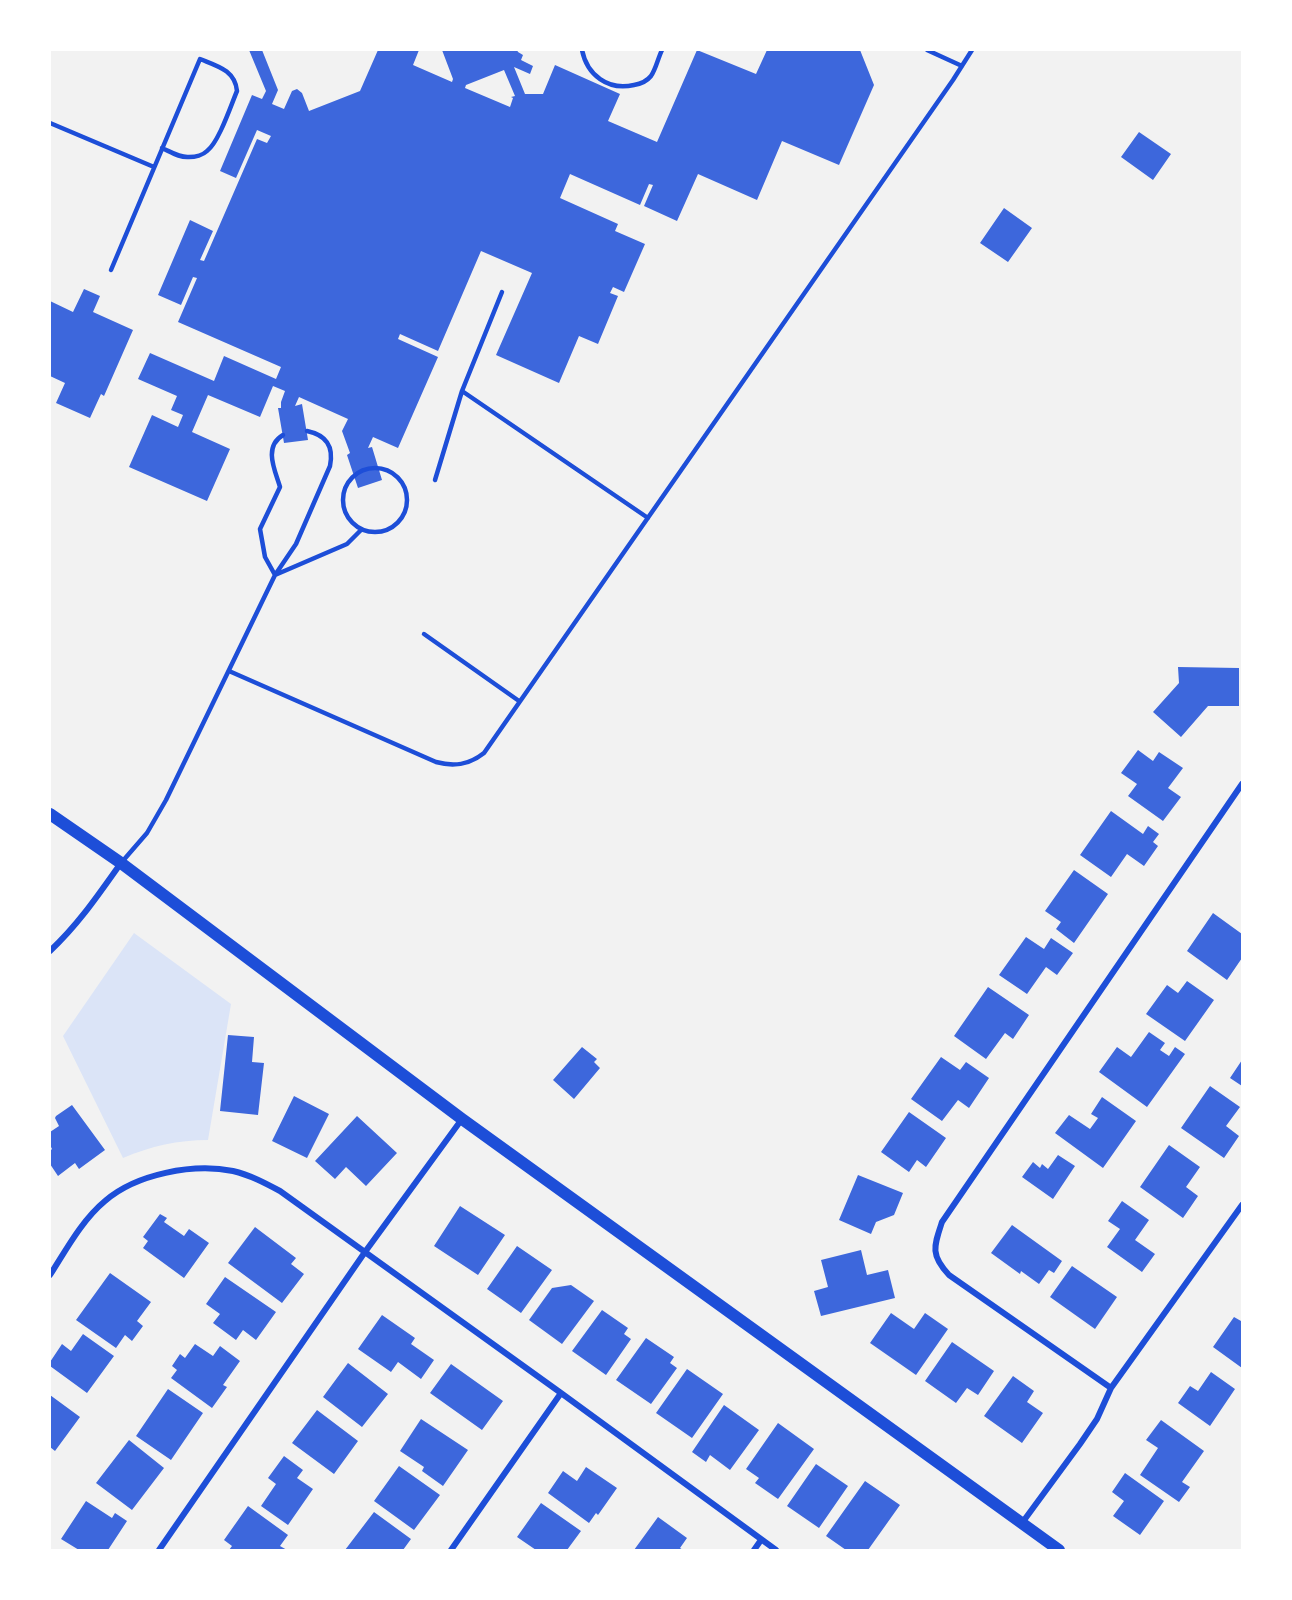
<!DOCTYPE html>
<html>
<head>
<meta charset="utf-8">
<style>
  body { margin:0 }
  #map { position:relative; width:1292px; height:1600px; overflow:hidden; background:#f2f2f2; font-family:Ubuntu,sans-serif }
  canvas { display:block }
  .frame { position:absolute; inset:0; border:51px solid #fff; pointer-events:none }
</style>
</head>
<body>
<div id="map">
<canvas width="1292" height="1600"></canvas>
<div class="frame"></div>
</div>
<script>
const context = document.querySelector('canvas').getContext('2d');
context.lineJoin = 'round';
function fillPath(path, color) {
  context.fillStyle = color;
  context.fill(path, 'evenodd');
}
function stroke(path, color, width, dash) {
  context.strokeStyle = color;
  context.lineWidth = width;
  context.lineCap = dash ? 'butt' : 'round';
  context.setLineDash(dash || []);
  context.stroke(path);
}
fillPath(new Path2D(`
  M134,933L231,1004L208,1140C178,1140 151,1146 123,1158L63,1036Z`), '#dbe4f7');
fillPath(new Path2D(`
  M249,50H262L278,90L272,104L284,109L292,91L297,89L302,93L309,111L360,91L378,50H419L413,65L452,82L453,79L442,50H517L518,52L523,55L521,60L533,66L530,74L514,67L525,94H543L555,65L620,94L608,121L657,142L697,50L756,74L767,50H860L874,85L839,165L782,141L757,200L698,174L677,221L644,206L653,185L649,184L640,205L570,174L560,198L618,224L615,231L645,244L624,292L613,287L610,293L618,296L598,344L579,336L559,383L496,355L532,273L481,251L438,351L400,334L398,339L438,357L398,448L373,437L368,448L372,447L382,480L358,488L347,455L350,453L342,431L348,419L299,397L295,406L302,404L308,440L284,443L278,408H281V402L285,391L273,386L260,417L208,395L192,432L230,449L207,501L129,467L152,415L178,427L183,415L171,410L177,396L138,379L150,353L214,381L224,356L276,379L281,367L178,322L197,278L193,277L181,305L158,295L190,220L213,231L200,260L204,261L257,139L267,143L271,136L257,130L236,178L220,171L252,95L262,99L266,91ZM504,70L515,96L511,97L513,98L510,107L465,88L466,85Z
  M1139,132L1171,154L1153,180L1121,157Z
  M1004,208L1032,228L1008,262L980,243Z
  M84,289L100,296L93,312L133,330L104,396L101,394L90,418L56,403L65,383L50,376V301L73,312Z
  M1178,667L1239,668V706H1208L1181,737L1153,712L1179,683Z
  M1138,750L1153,761L1159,752L1183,768L1168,788L1181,797L1163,821L1128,796L1137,784L1121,773Z
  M1111,811L1143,834L1148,826L1159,834L1153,842L1158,846L1144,866L1127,854L1111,877L1080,855Z
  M1074,870L1108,894L1074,943L1056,929L1061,922L1045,911Z
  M1213,913L1242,934V958L1227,980L1187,951Z
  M1026,937L1044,949L1051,938L1073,953L1057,975L1046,967L1027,994L999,975Z
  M1187,981L1214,1000L1185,1041L1146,1014L1167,985L1178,993Z
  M988,987L1029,1015L1013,1039L1005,1033L986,1059L954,1036Z
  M1149,1032L1165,1043L1160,1050L1169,1056L1175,1047L1185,1054L1147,1107L1099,1072L1117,1047L1131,1057Z
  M228,1035L254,1037L252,1062L264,1063L258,1115L220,1111Z
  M582,1047L597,1059L594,1062L600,1068L574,1099L553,1080Z
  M941,1057L960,1070L966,1062L989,1078L969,1108L958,1100L942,1121L911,1099Z
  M1242,1060V1086L1230,1078Z
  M1210,1086L1240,1107L1226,1126L1239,1136L1224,1158L1181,1128Z
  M294,1096L329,1114L307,1158L272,1141Z
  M1102,1097L1136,1121L1103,1168L1055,1133L1069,1115L1090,1129L1098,1118L1091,1114Z
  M72,1105L105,1150L79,1169L75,1163L58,1176L50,1164V1151L52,1149L50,1145V1132L59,1126L55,1118L56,1116Z
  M909,1112L946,1138L926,1167L917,1160L909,1172L881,1152Z
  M357,1116L397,1153L366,1186L346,1167L335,1179L315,1161Z
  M1169,1145L1200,1167L1186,1187L1198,1196L1183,1218L1140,1187Z
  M1058,1155L1075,1166L1053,1199L1022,1177L1033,1162L1040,1168L1042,1164L1048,1169Z
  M858,1175L903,1193L894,1215L876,1222L871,1234L839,1220Z
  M1122,1201L1149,1220L1135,1240L1155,1254L1142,1272L1107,1247L1120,1229L1108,1221Z
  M460,1206L505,1235L478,1275L434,1246Z
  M160,1214L167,1218L164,1222L184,1236L189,1229L209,1243L184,1278L143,1248L148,1241L143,1237Z
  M1012,1225L1062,1261L1054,1273L1049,1270L1039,1284L1021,1271L1020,1274L991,1253Z
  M255,1227L296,1258L291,1264L304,1274L282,1303L228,1263Z
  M517,1246L552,1270L521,1313L487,1289Z
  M861,1250L867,1275L888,1270L895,1298L821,1316L814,1291L828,1287L821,1260Z
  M1072,1266L1117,1297L1095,1329L1050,1297Z
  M110,1273L151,1302L137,1321L143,1326L132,1341L125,1335L116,1348L76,1320Z
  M225,1277L276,1312L256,1340L243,1330L236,1340L213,1323L220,1314L206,1304Z
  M571,1285L594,1301L562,1344L529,1320L552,1288Z
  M602,1310L628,1328L624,1334L631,1339L606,1375L572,1351Z
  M891,1313L914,1329L925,1313L948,1329L916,1375L870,1343Z
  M382,1315L415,1338L411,1344L434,1360L421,1379L398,1362L391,1372L358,1349Z
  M1234,1317L1241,1321L1242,1318V1368L1213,1347Z
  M83,1334L114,1356L87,1393L50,1366V1362L62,1344L71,1351Z
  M646,1338L674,1357L670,1363L677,1368L651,1404L616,1380Z
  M952,1342L994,1371L978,1395L967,1388L956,1403L925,1381Z
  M195,1344L213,1356L220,1346L240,1361L223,1385L227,1387L212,1408L171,1378L177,1370L172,1366L180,1354L185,1358Z
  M348,1363L388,1394L362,1427L323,1397Z
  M451,1364L503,1401L482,1430L430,1393Z
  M687,1369L723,1394L692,1438L656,1413Z
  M1211,1372L1235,1389L1210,1426L1178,1403L1190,1386L1198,1391Z
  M1013,1376L1034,1391L1027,1402L1043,1413L1022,1443L984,1416Z
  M168,1389L203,1413L171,1460L136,1436Z
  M50,1395L80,1417L55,1451L50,1447Z
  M724,1405L759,1430L730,1470L710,1455L706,1462L692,1452Z
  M317,1410L358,1441L334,1474L292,1443Z
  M421,1419L468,1450L443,1486L422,1471L424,1467L400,1451Z
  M1161,1420L1204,1451L1182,1482L1190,1487L1179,1502L1140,1475L1158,1448L1146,1440Z
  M778,1423L814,1449L778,1499L755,1483L759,1478L746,1469Z
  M129,1440L164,1468L132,1510L96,1483Z
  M284,1456L303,1470L297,1478L313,1489L288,1525L261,1506L276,1484L268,1478Z
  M816,1464L848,1486L819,1528L787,1506Z
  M399,1466L440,1495L414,1530L374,1501Z
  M586,1467L617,1488L598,1515L596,1513L589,1523L548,1493L563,1471L577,1481Z
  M1125,1473L1164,1501L1140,1535L1113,1516L1124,1501L1112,1492Z
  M865,1481L900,1505L868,1550H846L826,1536Z
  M86,1501L112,1518L115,1513L127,1521L108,1550H79L61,1539Z
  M541,1503L581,1531L567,1550H536L517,1537Z
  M248,1506L288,1535L280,1546L287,1550H229L232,1546L224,1540Z
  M374,1512L411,1539L403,1550H345Z
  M658,1517L687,1538L680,1548L683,1550H634Z`), '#3d67dc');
stroke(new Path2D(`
  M582,50C587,75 608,91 634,85C640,84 647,81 651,76C656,69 658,58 662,50
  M927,50L962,66
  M50,123L154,167
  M111,270L200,59C217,66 235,70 237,91C231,105 219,142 207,151C203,155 195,157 189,157C180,158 171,152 162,148
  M462,391L502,292
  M283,435C263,447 275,470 280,487L260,529L265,557L275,575L296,544L330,466C334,446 326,435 307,431
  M343 500a32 32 0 1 1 64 0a32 32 0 1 1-64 0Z
  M435,480L462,391L648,518
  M424,634L519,701
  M229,671L436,762C454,767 469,765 484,753L953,80L972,50
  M121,863L147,833L166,800L275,575L347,544L361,530`), '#1d4ed8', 4.5);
stroke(new Path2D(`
  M50,951C78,925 99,894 121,863
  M50,1275C66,1250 82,1220 105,1201C136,1174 193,1163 233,1171C250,1175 265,1183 280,1191L561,1393L776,1550
  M1111,1388L949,1275C930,1255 934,1246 942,1222L1242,784
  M1022,1523L1080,1444L1097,1419L1111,1388L1242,1205
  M159,1550L365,1252L462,1119
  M451,1550L561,1393
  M754,1550L761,1540`), '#1d4ed8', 6);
stroke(new Path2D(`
  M50,814L121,863L462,1119L1059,1550`), '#1d4ed8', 12);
</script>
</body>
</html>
